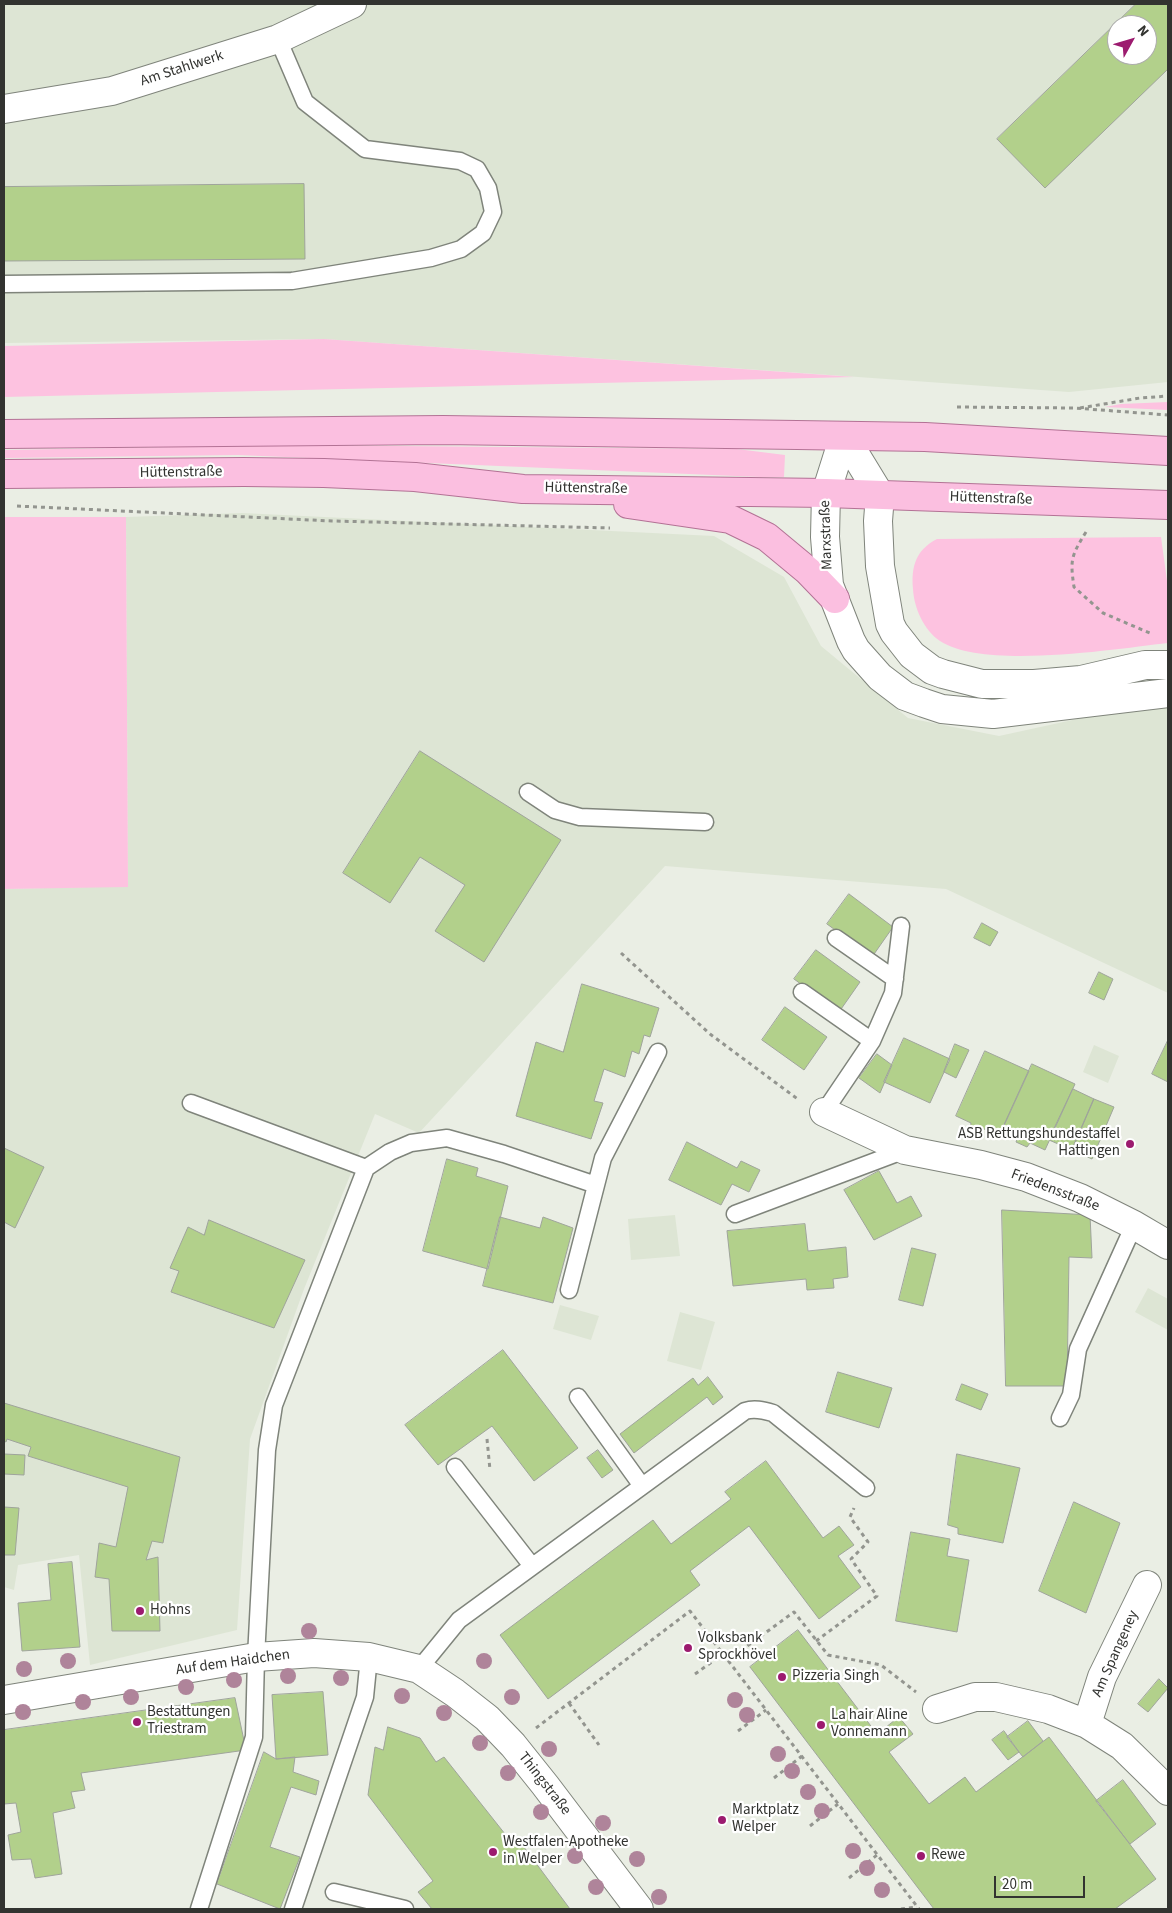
<!DOCTYPE html>
<html>
<head>
<meta charset="utf-8">
<style>
  body { margin:0 }
  #map { position:relative; width:1172px; height:1913px; overflow:hidden; background:#eaeee4; font-family:"Source Sans 3",sans-serif }
  canvas { display:block }
  .frame { position:absolute; inset:0; border:5px solid #323330; pointer-events:none }
  .north { position:absolute; left:1107px; top:15px; width:50px; height:50px; box-sizing:border-box; background:#fff; border:1px solid #adadac; border-radius:50%; rotate:51deg; font-size:14px; font-weight:700; line-height:20px; text-align:center; color:#323330 }
  .north::after { content:''; display:block; margin:auto; width:18px; height:22px; background:#9c1b6f; clip-path:polygon(50% 0,100% 100%,50% 72%,0 100%) }
  .scale { position:absolute; left:994px; top:1876px; width:91px; height:22px; box-sizing:border-box; border:2px solid #323330; border-top:0; padding-left:6px; font-size:15px; line-height:18px; white-space:nowrap; color:#323330; -webkit-text-stroke:4px #fff; paint-order:stroke }
</style>
</head>
<body>
<div id="map">
<canvas width="1172" height="1913"></canvas>
<div class="frame"></div>
<div class="north">N</div>
<div class="scale">20 m</div>
</div>
<script>
const context = document.querySelector('canvas').getContext('2d');
context.lineJoin = 'round';
function fillPath(path, color) {
  context.fillStyle = color;
  context.fill(path, 'evenodd');
}
function stroke(path, color, width, dash) {
  context.strokeStyle = color;
  context.lineWidth = width;
  context.lineCap = dash ? 'butt' : 'round';
  context.setLineDash(dash || []);
  context.stroke(path);
}
function label(font, color, halo, rows, align = 'center') {
  context.font = font + ' "Source Sans 3",sans-serif';
  context.lineWidth = 4.5;
  context.setLineDash([]);
  context.textBaseline = 'middle';
  context.strokeStyle = halo;
  context.fillStyle = color;
  for (const [text, x, y, turn = 0] of rows) {
    context.save();
    context.translate(x, y);
    context.rotate((+turn || 0) * Math.PI / 180);
    context.textAlign = isNaN(turn) ? turn : align;
    if (halo) context.strokeText(text, 0, 0);
    context.fillText(text, 0, 0);
    context.restore();
  }
}
fillPath(new Path2D(`
  M4,4H1168V382L1069,392L324,339L4,343ZM1117,25H1147V55H1117Z
  M242,513L714,536L784,577L821,646L908,718L999,736L1100,714L1168,707V993L946,889L665,866L419,1133L375,1114L304,1289L250,1439L237,1630L90,1665L79,1555L18,1565L14,1590L4,1587V889L128,886L126,517Z
  M1094,1045L1119,1056L1108,1083L1083,1072Z
  M675,1215L680,1256L631,1260L628,1219Z
  M1148,1288L1168,1299V1330L1135,1312Z
  M560,1305L599,1316L591,1340L553,1329Z
  M680,1312L715,1322L701,1370L667,1361Z`), '#dde5d4');
fillPath(new Path2D(`
  M324,339L854,377L4,397V346Z
  M1168,402V410L1105,407L1121,404Z
  M278,445L737,449L785,455L784,477H760L238,455L4,458V450Z
  M4,517H126L128,887L4,889Z
  M1161,537L1168,588V643C1115,649 984,670 940,641C924,630 914,608 913,589C911,566 916,550 937,539Z`), '#fdc2e0');
const building = new Path2D(`
  M1136,4H1168V69L1045,188L997,139ZM1117,25H1147V55H1117Z
  M304,184L305,259L4,261V187Z
  M420,751L561,840L484,962L435,931L465,885L420,857L390,903L343,873Z
  M849,894L893,927L872,957L827,924Z
  M982,923L998,932L990,946L974,938Z
  M816,950L860,982L839,1012L794,979Z
  M1099,972L1113,979L1104,1000L1089,993Z
  M582,984L659,1008L650,1037L644,1035L639,1054L632,1051L625,1077L604,1069L594,1101L603,1103L591,1139L516,1116L536,1042L563,1052Z
  M785,1007L827,1037L804,1070L762,1040Z
  M904,1038L950,1059L930,1103L884,1082Z
  M1168,1040V1082L1152,1074Z
  M955,1044L969,1050L956,1078L944,1072Z
  M985,1051L1029,1071L1002,1130L1001,1137L982,1128L980,1132L970,1128L971,1123L956,1116Z
  M877,1054L892,1065L880,1093L859,1078Z
  M1032,1064L1075,1084L1045,1150L1030,1143L1027,1147L1016,1142L1018,1137L1002,1130Z
  M1073,1089L1094,1099L1072,1150L1049,1140Z
  M1094,1099L1114,1107L1092,1159L1072,1150Z
  M687,1142L737,1168L741,1161L760,1170L749,1192L732,1184L721,1205L669,1180Z
  M4,1148L44,1167L15,1228L4,1222Z
  M447,1159L478,1168L476,1176L508,1186L488,1269L423,1251Z
  M879,1171L897,1203L911,1196L922,1216L874,1240L844,1190Z
  M1002,1210L1090,1215L1092,1258L1069,1257L1067,1386H1006Z
  M500,1217L540,1228L543,1217L573,1228L553,1303L483,1286Z
  M209,1220L305,1260L274,1328L171,1292L179,1271L170,1268L188,1227L204,1235Z
  M805,1224L808,1251L846,1247L848,1277L833,1279L834,1288L807,1290L806,1279L733,1286L727,1231Z
  M912,1248L936,1254L923,1306L899,1300Z
  M503,1350L578,1448L534,1481L492,1426L438,1465L405,1425Z
  M838,1372L892,1388L879,1428L826,1412Z
  M708,1377L723,1397L713,1405L707,1397L634,1453L620,1434L693,1378L698,1385Z
  M962,1384L988,1394L981,1410L956,1400Z
  M4,1403L180,1457L163,1543L152,1541L146,1560L158,1557L160,1631H112L109,1579L95,1577L99,1543L116,1547L128,1487L28,1456L31,1447L7,1439L6,1442L4,1441Z
  M598,1450L613,1470L602,1478L587,1458Z
  M4,1454L25,1455L24,1475L4,1474Z
  M957,1454L1020,1468L1003,1543L958,1534V1528L948,1525Z
  M766,1461L823,1538L839,1526L854,1545L838,1556L861,1587L819,1619L749,1526L690,1571L700,1585L548,1699L500,1635L653,1520L671,1544L731,1499L725,1492Z
  M1074,1502L1120,1523L1086,1613L1039,1591Z
  M4,1507L19,1508L15,1555H4Z
  M911,1532L950,1539L947,1556L969,1560L957,1632L896,1621Z
  M72,1562L80,1647L22,1651L18,1603L51,1600L48,1564Z
  M798,1630L877,1734L899,1717L913,1734L889,1752L929,1804L965,1777L976,1792L1049,1737L1156,1879L1115,1909H934L750,1667Z
  M1159,1679L1168,1688L1148,1712L1138,1704Z
  M323,1692L328,1755L276,1759L272,1695Z
  M235,1698L246,1750L81,1773L85,1790L71,1792L75,1808L53,1813L62,1874L35,1878L31,1859L12,1860L8,1835L21,1832L16,1803L4,1804V1730Z
  M1028,1721L1043,1741L1023,1757L1007,1737Z
  M388,1727L420,1738L436,1762L444,1757L509,1839H518L570,1909H432L418,1892L433,1881L368,1795L375,1747L383,1750Z
  M1004,1731L1019,1752L1008,1760L992,1740Z
  M264,1752L276,1759L295,1757L293,1772L319,1781L316,1795L291,1787L270,1847L300,1857L280,1909L217,1884Z
  M1123,1780L1156,1824L1130,1844L1096,1801Z`);
fillPath(building, '#b2d08b');
stroke(building, '#9fa49b', 1);
const lane = new Path2D(`
  M4,284L292,281L431,258L461,249L483,233L493,212L488,188L477,169L460,161L365,149L305,102L278,39
  M528,792L555,810L580,817L705,822
  M836,938L895,979
  M802,992L872,1041
  M191,1103L366,1168
  M824,1112L872,1041L893,993L901,926
  M735,1214L905,1150
  M569,1290L603,1158L658,1052
  M578,1397L642,1486
  M1060,1418L1071,1395L1078,1349L1134,1225
  M455,1467L532,1566
  M419,1669L459,1620L745,1411C754,1408 763,1410 773,1413L866,1488
  M334,1892L405,1909
  M199,1909L254,1737L256,1657L267,1450L274,1405L366,1168L390,1152L411,1143L447,1138L504,1154L596,1185
  M293,1909L365,1697L369,1657`);
const street = new Path2D(`
  M4,109L112,91L278,39L352,4
  M824,1112L905,1150L981,1165L1026,1177L1080,1198L1134,1225L1168,1245
  M4,1700L256,1657L314,1653L369,1657L419,1669L455,1693L487,1718L513,1745L545,1785L639,1909
  M937,1709L975,1697H996L1048,1709L1087,1724L1122,1746L1168,1791
  M1087,1724L1102,1677L1147,1585`);
const secondary = new Path2D(`
  M844,436L826,493L825,537L829,585L851,641L856,650L880,677L905,696L924,703L942,709L993,714L1168,693
  M844,436L880,495L878,521L880,566L890,624L894,632L912,655L932,670L943,674L982,684H1034L1081,680L1145,665H1168`);
const primary = new Path2D(`
  M4,434L443,430L797,435L925,437L1168,451
  M4,474L244,472L324,473L415,477L523,489L826,493L1168,505
  M628,504L730,519L767,537L808,571L835,599`);
stroke(lane, '#7f847b', 19);
stroke(street, '#7f847b', 30);
stroke(secondary, '#7f847b', 30);
stroke(primary, '#b37295', 30);
stroke(new Path2D(`
  M957,407L1074,408L1168,415
  M1080,408L1140,398L1168,396
  M17,506L332,521L610,528
  M1086,532C1071,556 1070,560 1074,587L1103,613L1152,634
  M621,953L710,1034L799,1100
  M487,1439L490,1470
  M816,1641L877,1596L851,1559L868,1542L850,1517L854,1508
  M728,1660L794,1612L828,1655L881,1665L916,1692
  M695,1674L723,1654
  M569,1703L599,1745
  M536,1728L690,1611L919,1909
  M738,1731L766,1710
  M774,1778L802,1756
  M810,1826L838,1804
  M849,1878L877,1855
  M901,1909L917,1907`), '#93958f', 3, [4, 4]);
stroke(lane, '#fff', 16);
stroke(street, '#fff', 28);
stroke(secondary, '#fff', 28);
stroke(primary, '#fbbfe0', 28);
context.fillStyle = '#af849a';
for (const [x, y] of [
  [309,1631],
  [68,1661],
  [484,1661],
  [24,1669],
  [288,1676],
  [341,1678],
  [234,1680],
  [186,1687],
  [402,1696],
  [131,1697],
  [512,1697],
  [735,1700],
  [83,1702],
  [23,1712],
  [444,1713],
  [747,1715],
  [480,1743],
  [549,1749],
  [778,1754],
  [792,1771],
  [508,1773],
  [808,1792],
  [822,1811],
  [541,1812],
  [603,1823],
  [853,1851],
  [575,1856],
  [637,1859],
  [867,1868],
  [596,1887],
  [882,1890],
  [659,1897]
]) {
  context.beginPath();
  context.arc(x, y, 8, 0, 2 * Math.PI);
  context.fill();
}
for (const [x, y, r, color] of [
  [1130,1144,5,"#9c1b6f"],
  [140,1611,5,"#9c1b6f"],
  [688,1648,5,"#9c1b6f"],
  [782,1677,5,"#9c1b6f"],
  [137,1722,5,"#9c1b6f"],
  [821,1725,5,"#9c1b6f"],
  [722,1820,5,"#9c1b6f"],
  [493,1852,5,"#9c1b6f"],
  [921,1856,5,"#9c1b6f"]
]) {
  const dot = new Path2D();
  dot.arc(x, y, r, 0, 2 * Math.PI);
  context.fillStyle = color;
  context.fill(dot);
  stroke(dot, '#fff', 2);
}
label('15px', '#323330', '#fff', [
  ["Am Stahlwerk",182,69,-18],
  ["Hüttenstraße",181,473,-1],
  ["Hüttenstraße",586,489,1],
  ["Hüttenstraße",991,499,2],
  ["Marxstraße",827,535,-92],
  ["Friedensstraße",1055,1191,21],
  ["Am Spangeney",1116,1654,-66],
  ["Auf dem Haidchen",233,1663,-8],
  ["Thingstraße",544,1784,52]
]);
label('15px', '#323330', '#fff', [
  ["ASB Rettungshundestaffel",1120,1135,"right"],
  ["Hattingen",1120,1152,"right"],
  ["Hohns",150,1611],
  ["Volksbank",698,1639],
  ["Sprockhövel",698,1656],
  ["Pizzeria Singh",792,1677],
  ["Bestattungen",147,1713],
  ["Triestram",147,1730],
  ["La hair Aline",831,1716],
  ["Vonnemann",831,1733],
  ["Marktplatz",732,1811],
  ["Welper",732,1828],
  ["Westfalen-Apotheke",503,1843],
  ["in Welper",503,1860],
  ["Rewe",931,1856]
], 'left');
</script>
</body>
</html>
